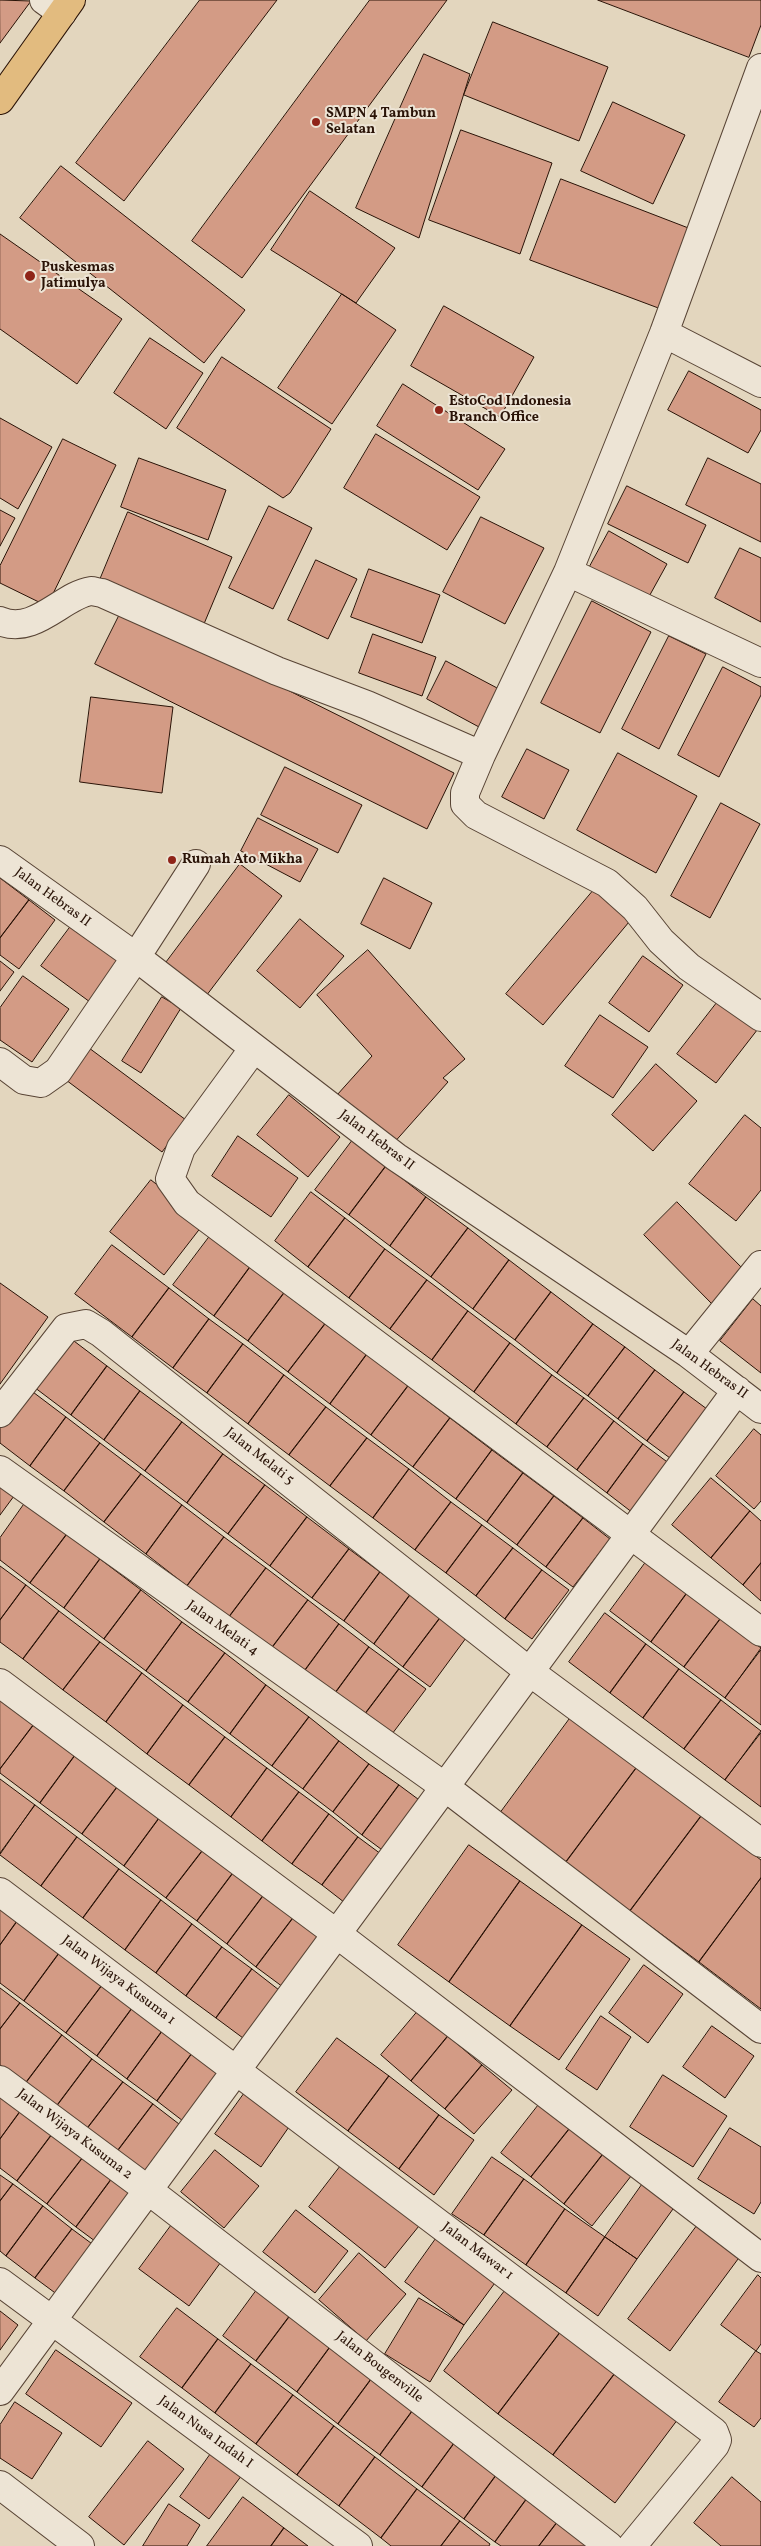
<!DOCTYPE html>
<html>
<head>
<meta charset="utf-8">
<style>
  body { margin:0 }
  canvas { display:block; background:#e3d6be }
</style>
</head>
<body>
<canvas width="761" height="2546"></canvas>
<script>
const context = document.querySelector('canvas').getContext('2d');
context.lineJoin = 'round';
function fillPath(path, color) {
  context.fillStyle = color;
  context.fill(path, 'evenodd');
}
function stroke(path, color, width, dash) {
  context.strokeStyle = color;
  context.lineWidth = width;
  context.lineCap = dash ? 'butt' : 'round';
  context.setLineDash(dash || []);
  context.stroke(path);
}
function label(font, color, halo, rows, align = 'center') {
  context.font = font + ' Vollkorn,serif';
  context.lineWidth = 4;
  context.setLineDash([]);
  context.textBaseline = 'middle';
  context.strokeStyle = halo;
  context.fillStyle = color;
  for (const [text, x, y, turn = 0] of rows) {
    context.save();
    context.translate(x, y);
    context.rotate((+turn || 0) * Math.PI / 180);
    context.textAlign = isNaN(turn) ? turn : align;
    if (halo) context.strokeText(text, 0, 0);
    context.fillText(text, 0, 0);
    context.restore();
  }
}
const building = new Path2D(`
  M0,0L31,1L0,43Z
  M200,0H277L124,201L76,163Z
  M370,0H447L242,278L192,241Z
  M598,0H761V25L749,57Z
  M493,22L608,67L579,141L464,95Z
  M424,54L470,74L419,238L356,208Z
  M613,102L685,135L653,204L581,171Z
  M461,130L552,163L520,254L429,220Z
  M61,166L245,310L204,363L20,218Z
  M561,179L691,229L661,309L530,260Z
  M310,191L395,248L356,303L271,250Z
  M0,234L122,319L77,384L0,329Z
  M342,294L396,330L332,424L278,388Z
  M444,306L534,357L500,417L411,366Z
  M150,338L203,373L166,429L114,393Z
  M222,357L331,429L290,493L283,498L177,428Z
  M689,371L761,410V430L748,453L668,410Z
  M403,384L505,449L478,490L377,426Z
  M0,418L52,447L18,509L0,498Z
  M376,434L480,497L447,550L344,488Z
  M63,439L116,465L47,606L0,583V566Z
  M139,458L226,490L208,540L121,507Z
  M708,458L761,484V542L686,505Z
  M627,486L706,525L688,563L608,524Z
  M269,506L312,528L273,609L229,588Z
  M0,510L15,518L0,546Z
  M128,512L232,557L201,631L97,587Z
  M481,517L544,548L505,624L443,592Z
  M609,531L667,564L646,602L588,570Z
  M740,548L761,558V622L715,598Z
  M316,560L357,579L328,639L288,620Z
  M369,569L440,595L422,643L351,617Z
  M592,601L651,632L600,733L541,703Z
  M123,608L454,773L427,829L95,664Z
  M373,634L436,657L422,696L359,673Z
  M669,636L706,654L659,749L622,729Z
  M446,661L499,689L479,727L427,699Z
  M723,667L761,687V695L719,777L678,755Z
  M91,697L173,707L162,793L80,782Z
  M527,749L569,770L544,819L502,797Z
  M618,753L697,796L656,873L577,830Z
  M285,767L362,805L338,853L261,815Z
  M721,803L760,824L710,918L671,896Z
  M258,818L318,849L300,882L241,851Z
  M240,864L282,896L203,1000L162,968Z
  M0,878L29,900L0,938Z
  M384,878L432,903L410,949L361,924Z
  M598,885L634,916L543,1025L506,994Z
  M29,900L55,920L19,969L0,955V938Z
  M300,919L344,956L300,1008L257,971Z
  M74,922L123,960L90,1002L41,966Z
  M368,950L465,1059L443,1078L448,1082L392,1145L337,1095L372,1056L317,995Z
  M643,956L683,985L649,1032L609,1003Z
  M0,961L14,972L0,991Z
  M23,976L69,1009L32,1062L0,1040V1008Z
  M723,995L761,1025L716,1083L677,1054Z
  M162,997L181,1008L141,1073L122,1061Z
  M600,1015L648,1047L613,1098L565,1066Z
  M85,1045L186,1120L162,1152L62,1077Z
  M656,1064L697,1101L653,1151L612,1115Z
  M289,1095L340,1137L308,1177L257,1135Z
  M745,1115L761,1128V1190L736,1221L689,1184Z
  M238,1136L298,1178L271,1217L212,1176Z
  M352,1141L386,1166L349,1215L315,1190Z
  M386,1166L426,1197L390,1246L349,1215Z
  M151,1180L205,1222L164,1275L110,1232Z
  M311,1192L345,1218L308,1267L275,1241Z
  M426,1197L468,1228L431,1277L390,1246Z
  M677,1202L746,1272L713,1305L644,1235Z
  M345,1218L385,1249L349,1298L308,1267Z
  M468,1228L509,1260L473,1309L431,1277Z
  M210,1236L250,1267L214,1316L173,1285Z
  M112,1245L169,1288L132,1337L75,1294Z
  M385,1249L427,1280L390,1329L349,1298Z
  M509,1260L551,1292L515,1340L473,1309Z
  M250,1267L284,1293L248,1341L214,1316Z
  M427,1280L468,1311L432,1360L390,1329Z
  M0,1283L48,1317L0,1384Z
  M169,1288L209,1319L173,1368L132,1337Z
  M551,1292L593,1324L557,1373L515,1340Z
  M284,1293L325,1324L288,1372L248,1341Z
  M753,1299L761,1306V1373L720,1341Z
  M468,1311L510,1343L474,1392L432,1360Z
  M209,1319L243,1344L207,1393L173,1368Z
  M325,1324L367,1354L330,1404L288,1372Z
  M593,1324L625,1347L588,1396L557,1373Z
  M66,1335L107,1366L71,1415L30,1384Z
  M510,1343L552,1375L516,1424L474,1392Z
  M243,1344L284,1375L248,1424L207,1393Z
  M625,1347L655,1370L618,1419L588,1396Z
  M367,1354L408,1386L371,1435L330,1404Z
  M107,1366L140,1391L104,1440L71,1415Z
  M655,1370L684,1392L647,1441L618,1419Z
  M284,1375L326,1407L289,1455L248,1424Z
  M552,1375L584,1398L547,1447L516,1424Z
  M25,1386L66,1417L30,1466L0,1443V1421Z
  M408,1386L450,1418L413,1467L371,1435Z
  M140,1391L182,1422L145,1471L104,1440Z
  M684,1392L711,1412L674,1461L647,1441Z
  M584,1398L614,1421L577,1470L547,1447Z
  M326,1407L367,1438L330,1486L289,1455Z
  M66,1417L100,1443L64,1491L30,1466Z
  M450,1418L492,1450L456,1499L413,1467Z
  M614,1421L643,1444L607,1493L577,1470Z
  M182,1422L223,1454L187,1503L145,1471Z
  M754,1429L761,1435V1501L754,1509L716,1476Z
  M367,1438L409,1469L373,1518L330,1486Z
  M100,1443L141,1474L104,1522L64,1491Z
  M643,1444L670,1464L633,1513L607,1493Z
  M492,1450L523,1473L487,1522L456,1499Z
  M223,1454L265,1485L228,1534L187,1503Z
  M409,1469L451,1502L415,1550L373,1518Z
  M523,1473L554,1496L517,1545L487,1522Z
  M141,1474L182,1505L146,1554L104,1522Z
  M711,1478L750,1511L711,1558L672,1525Z
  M0,1485L14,1496L0,1515Z
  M265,1485L307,1517L270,1566L228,1534Z
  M554,1496L583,1518L546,1567L517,1545Z
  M451,1502L482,1525L446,1573L415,1550Z
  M25,1503L67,1534L30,1583L0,1560V1538Z
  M182,1505L224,1537L187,1586L146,1554Z
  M750,1511L761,1521V1563L743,1585L711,1558Z
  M307,1517L349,1549L312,1598L270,1566Z
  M583,1518L610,1539L573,1587L546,1567Z
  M482,1525L513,1548L476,1596L446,1573Z
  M67,1534L100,1559L64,1608L30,1583Z
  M224,1537L266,1568L229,1617L187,1586Z
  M513,1548L542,1570L505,1619L476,1596Z
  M349,1549L380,1572L344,1621L312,1598Z
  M100,1559L141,1590L104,1639L64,1608Z
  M646,1562L687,1593L651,1642L610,1611Z
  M761,1563V1601L743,1585Z
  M0,1566L26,1585L0,1620Z
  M266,1568L308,1600L271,1649L229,1617Z
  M542,1570L569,1590L532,1639L505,1619Z
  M380,1572L410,1595L374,1644L344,1621Z
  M26,1585L59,1611L23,1659L0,1642V1620Z
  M141,1590L182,1622L146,1671L104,1639Z
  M687,1593L721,1618L684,1667L651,1642Z
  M410,1595L440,1618L403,1667L374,1644Z
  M308,1600L339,1624L303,1673L271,1649Z
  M59,1611L100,1642L63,1690L23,1659Z
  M605,1613L646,1644L610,1693L569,1662Z
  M440,1618L466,1638L430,1687L403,1667Z
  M721,1618L761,1648L725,1698L684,1667Z
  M182,1622L225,1653L188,1702L146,1671Z
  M339,1624L369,1647L333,1696L303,1673Z
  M100,1642L142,1673L106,1722L63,1690Z
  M646,1644L679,1669L643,1718L610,1693Z
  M369,1647L399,1669L362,1718L333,1696Z
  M761,1650V1725L725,1698Z
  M225,1653L266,1685L230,1734L188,1702Z
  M399,1669L426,1689L389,1738L362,1718Z
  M679,1669L721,1700L684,1749L643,1718Z
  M142,1673L183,1705L147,1754L106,1722Z
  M266,1685L309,1717L272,1766L230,1734Z
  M0,1696L35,1723L0,1769Z
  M721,1700L761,1731L725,1780L684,1749Z
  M183,1705L225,1737L189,1785L147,1754Z
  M309,1717L339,1741L303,1789L272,1766Z
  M571,1717L637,1767L566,1862L501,1812Z
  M35,1723L76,1754L40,1803L0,1773V1769Z
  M761,1733V1807L725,1780Z
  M225,1737L267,1768L231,1817L189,1785Z
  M339,1741L369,1764L333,1812L303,1789Z
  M76,1754L118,1786L82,1834L40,1803Z
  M369,1764L399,1785L362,1835L333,1812Z
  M637,1767L702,1815L630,1911L566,1862Z
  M267,1768L299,1792L262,1841L231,1817Z
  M0,1779L35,1805L0,1853Z
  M399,1785L426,1805L389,1855L362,1835Z
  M118,1786L160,1817L124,1866L82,1834Z
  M299,1792L329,1814L292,1864L262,1841Z
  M35,1805L77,1837L41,1886L0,1855Z
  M329,1814L358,1837L322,1885L292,1864Z
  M702,1815L761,1860V1878L699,1962L630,1911Z
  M160,1817L203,1850L166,1898L124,1866Z
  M77,1837L119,1869L83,1918L41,1886Z
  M358,1837L385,1857L349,1906L322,1885Z
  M469,1845L520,1881L449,1982L398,1945Z
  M203,1850L233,1873L197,1921L166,1898Z
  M119,1869L161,1900L125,1950L83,1918Z
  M233,1873L263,1896L227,1944L197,1921Z
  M761,1878V2009L699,1962Z
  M520,1881L582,1925L510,2026L449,1982Z
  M263,1896L293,1918L256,1967L227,1944Z
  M161,1900L192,1924L156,1973L125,1950Z
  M0,1906L18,1920L0,1945Z
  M293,1918L319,1938L283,1987L256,1967Z
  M18,1920L60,1952L24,2001L0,1983V1945Z
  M192,1924L222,1947L186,1996L156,1973Z
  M582,1925L630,1959L559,2060L510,2026Z
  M222,1947L252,1969L216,2018L186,1996Z
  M60,1952L103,1984L66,2033L24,2001Z
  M644,1965L683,1994L648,2043L609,2013Z
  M252,1969L279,1990L243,2038L216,2018Z
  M103,1984L133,2007L97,2056L66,2033Z
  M0,1988L20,2003L0,2029Z
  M20,2003L62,2035L25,2084L0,2065V2029Z
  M133,2007L163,2030L127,2079L97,2056Z
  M418,2011L448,2036L411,2081L381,2055Z
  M601,2016L631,2037L597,2090L566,2069Z
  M712,2026L754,2056L725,2098L683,2067Z
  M163,2030L193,2052L157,2101L127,2079Z
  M62,2035L92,2059L56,2107L25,2084Z
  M448,2036L482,2065L445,2109L411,2081Z
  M337,2038L389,2076L348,2131L296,2092Z
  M193,2052L220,2073L183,2121L157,2101Z
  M92,2059L123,2082L86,2130L56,2107Z
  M482,2065L512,2090L474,2134L445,2109Z
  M663,2075L727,2116L693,2167L630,2127Z
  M389,2076L439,2115L399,2169L348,2131Z
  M123,2082L153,2104L116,2153L86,2130Z
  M246,2091L291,2124L261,2167L215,2134Z
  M0,2092L22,2109L0,2139Z
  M544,2098L574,2123L531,2177L501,2153Z
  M153,2104L179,2124L143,2173L116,2153Z
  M22,2109L53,2133L17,2181L0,2168V2139Z
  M439,2115L474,2140L434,2195L399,2169Z
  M574,2123L607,2149L564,2204L531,2177Z
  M730,2128L761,2147V2202L754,2214L698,2179Z
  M53,2133L84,2156L47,2204L17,2181Z
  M607,2149L635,2171L592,2226L564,2204Z
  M215,2150L259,2186L224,2228L181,2192Z
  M84,2156L113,2177L76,2227L47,2204Z
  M492,2157L524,2179L484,2235L452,2214Z
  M346,2159L423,2221L385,2268L309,2207Z
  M0,2175L13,2184L0,2201Z
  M113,2177L140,2198L103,2247L76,2227Z
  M524,2179L565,2209L526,2265L484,2235Z
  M646,2179L678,2202L637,2259L605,2237Z
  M13,2184L43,2206L6,2256L0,2251V2201Z
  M43,2206L72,2229L35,2278L6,2256Z
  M565,2209L605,2237L566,2293L526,2265Z
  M296,2210L348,2251L315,2293L263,2252Z
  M176,2219L226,2255L189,2306L139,2269Z
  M699,2223L741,2255L670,2351L628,2319Z
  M72,2229L99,2249L62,2298L35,2278Z
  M440,2233L500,2276L464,2325L405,2282Z
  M605,2237L637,2259L598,2316L566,2293Z
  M359,2253L406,2294L366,2341L319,2300Z
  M758,2275L761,2278V2344L756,2351L721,2325Z
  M259,2287L292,2313L256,2361L223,2336Z
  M507,2288L562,2330L498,2414L444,2371Z
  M419,2298L464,2325L430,2382L385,2354Z
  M177,2308L218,2339L182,2388L140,2357Z
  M0,2311L18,2325L0,2350Z
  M292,2313L333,2343L297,2392L256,2361Z
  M562,2330L616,2372L553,2455L498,2414Z
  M218,2339L251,2364L215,2413L182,2388Z
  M333,2343L375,2374L338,2424L297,2392Z
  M56,2350L132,2403L101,2447L26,2394Z
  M756,2351L761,2354V2418L754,2427L719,2402Z
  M251,2364L293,2395L256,2444L215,2413Z
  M616,2372L678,2419L615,2503L553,2455Z
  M375,2374L416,2406L380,2455L338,2424Z
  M293,2395L334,2426L297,2475L256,2444Z
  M15,2402L62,2433L32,2479L0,2458V2425Z
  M416,2406L458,2438L422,2487L380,2455Z
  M334,2426L375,2457L339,2506L297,2475Z
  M458,2438L500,2470L464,2519L422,2487Z
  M148,2441L184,2469L124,2545L89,2517Z
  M212,2452L242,2475L209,2519L180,2497Z
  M375,2457L417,2489L381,2538L339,2506Z
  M500,2470L531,2493L495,2542L464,2519Z
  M732,2477L761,2502V2546H721L694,2523Z
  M417,2489L460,2521L441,2546H391L381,2538Z
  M531,2493L562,2516L539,2546H501L495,2542Z
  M243,2497L284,2528L271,2546H207Z
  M169,2504L200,2525L187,2546H143Z
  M562,2516L591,2538L586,2546H539Z
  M460,2521L490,2544L489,2546H441Z
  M284,2528L308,2546H271Z`);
fillPath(building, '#d39b85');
stroke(building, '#2a1307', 1);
const minor = new Path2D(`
  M44,0L62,13
  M761,68L664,333L568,572L481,755L465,793V804L476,815L607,883L635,908L661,941L689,967L761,1017
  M664,333L761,383
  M568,572L761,663
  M0,621C34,636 63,595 91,591C94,591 99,593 102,593L277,671L367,705L481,755
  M0,860L136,957L396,1157L689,1354L761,1409
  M254,1048L181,1148L170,1179L187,1203L761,1632
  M0,1062L24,1080L41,1083L58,1071L136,957L196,864
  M689,1354L761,1265
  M0,1413L66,1328L86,1324L101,1333L530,1672L761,1843
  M0,1470L445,1787L761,2029
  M0,1683L337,1934L761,2258
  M0,1892L714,2432L717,2440L715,2445L632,2546
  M0,2080L148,2190L609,2546
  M0,2282L358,2546
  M0,2391L737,1390
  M0,2485L80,2546`);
const major = new Path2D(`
  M0,100L71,0`);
stroke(minor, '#584435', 30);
stroke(major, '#2a1307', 30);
stroke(minor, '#ede4d5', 28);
stroke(major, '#e2bb7f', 28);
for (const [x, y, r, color] of [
  [316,122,5,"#8f2418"],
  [30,276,6,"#8f2418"],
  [439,410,5,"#8f2418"],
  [172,860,5,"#8f2418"]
]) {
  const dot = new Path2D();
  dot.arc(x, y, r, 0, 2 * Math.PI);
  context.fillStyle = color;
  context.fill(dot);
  stroke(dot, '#ede4d5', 2);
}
label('bold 14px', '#2a1307', '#ede4d5', [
  ["SMPN 4 Tambun",326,114],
  ["Selatan",326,130],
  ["Puskesmas",41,268],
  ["Jatimulya",41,284],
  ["EstoCod Indonesia",449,402],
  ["Branch Office",449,418],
  ["Rumah Ato Mikha",182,860]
], 'left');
label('14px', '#2a1307', '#ede4d5', [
  ["Jalan Hebras II",52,898,36],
  ["Jalan Hebras II",376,1141,37],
  ["Jalan Hebras II",709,1370,36],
  ["Jalan Melati 5",259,1457,38],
  ["Jalan Melati 4",222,1629,35],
  ["Jalan Wijaya Kusuma 1",118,1981,37],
  ["Jalan Wijaya Kusuma 2",74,2135,37],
  ["Jalan Mawar 1",477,2252,37],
  ["Jalan Bougenville",379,2368,38],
  ["Jalan Nusa Indah I",205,2433,36]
]);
</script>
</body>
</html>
